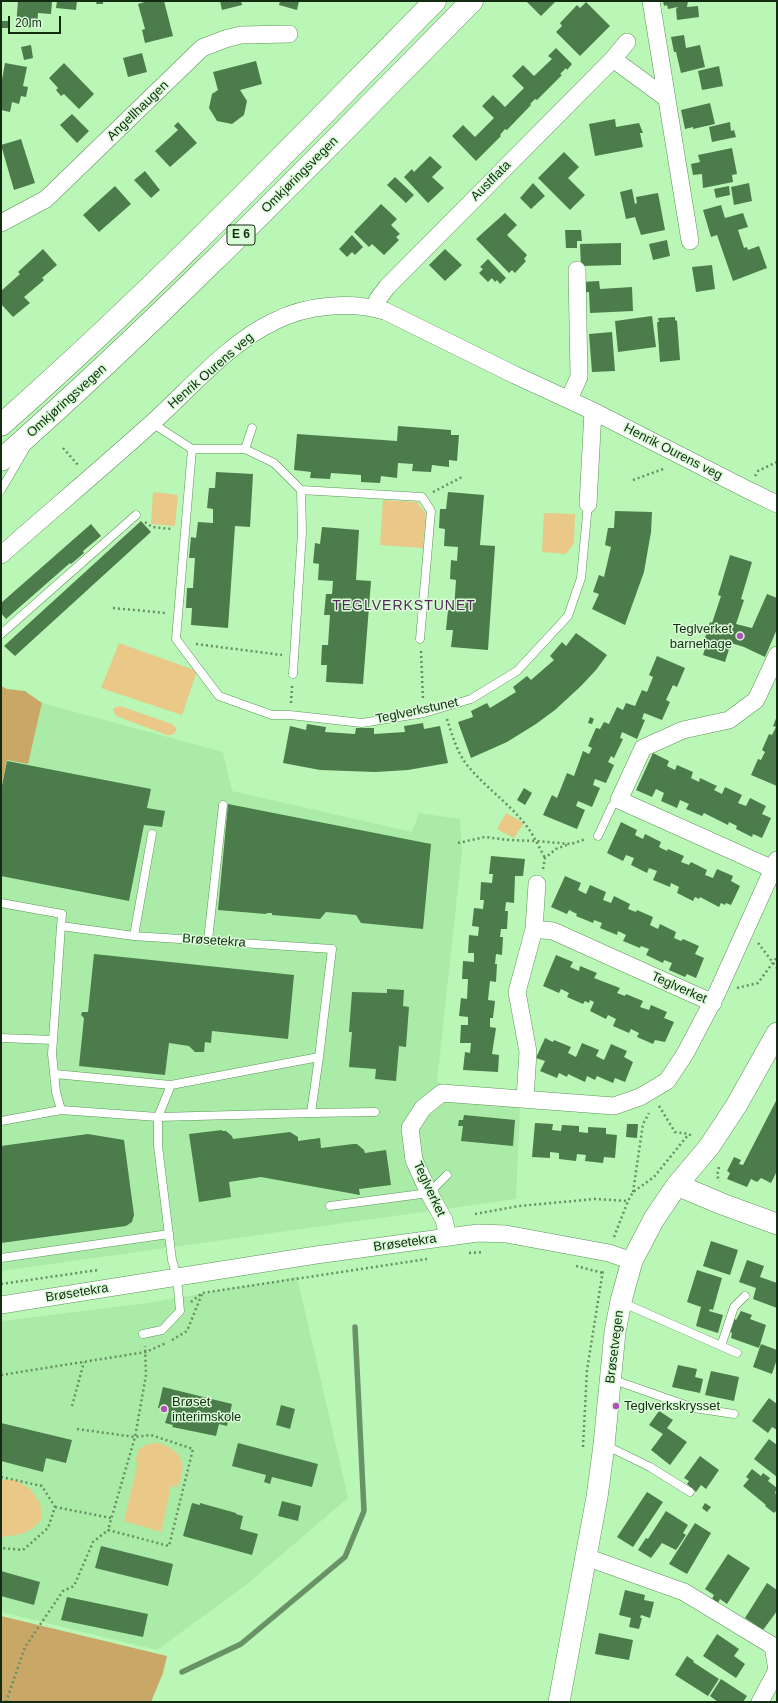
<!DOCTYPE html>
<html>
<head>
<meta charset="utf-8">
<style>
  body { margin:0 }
  #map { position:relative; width:778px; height:1703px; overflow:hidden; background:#baf6b6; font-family:Arial,sans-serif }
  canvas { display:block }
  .frame { position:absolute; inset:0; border:2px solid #142b13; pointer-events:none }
  .scale { position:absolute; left:8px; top:16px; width:53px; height:18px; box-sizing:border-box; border:2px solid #142b13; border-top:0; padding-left:5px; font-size:12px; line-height:14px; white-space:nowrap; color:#142b13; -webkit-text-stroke:3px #d8fcd6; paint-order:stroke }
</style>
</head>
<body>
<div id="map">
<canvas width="778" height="1703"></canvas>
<div class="frame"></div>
<div class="scale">20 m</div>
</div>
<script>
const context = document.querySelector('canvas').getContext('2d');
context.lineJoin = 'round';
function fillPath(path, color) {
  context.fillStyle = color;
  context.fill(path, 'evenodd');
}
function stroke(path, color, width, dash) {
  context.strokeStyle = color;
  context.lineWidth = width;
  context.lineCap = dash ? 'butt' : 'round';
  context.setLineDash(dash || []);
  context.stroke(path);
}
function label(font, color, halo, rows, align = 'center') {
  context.font = font + ' Arial,sans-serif';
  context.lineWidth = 3;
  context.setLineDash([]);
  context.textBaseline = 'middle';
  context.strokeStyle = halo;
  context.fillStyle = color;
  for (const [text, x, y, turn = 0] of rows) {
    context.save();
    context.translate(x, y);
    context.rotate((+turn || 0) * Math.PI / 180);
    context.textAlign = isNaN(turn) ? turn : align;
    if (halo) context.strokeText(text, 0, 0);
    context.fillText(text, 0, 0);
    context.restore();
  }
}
fillPath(new Path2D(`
  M42,703L223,752L232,791L412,832L419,813L460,819L462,851L437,1082L520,1107L516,1199L1,1271V788L7,760L28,764Z
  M297,1277L348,1498L246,1585L157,1650L1,1612V1321L148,1303Z`), '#aaeca7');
fillPath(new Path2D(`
  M153,492L178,495L175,526L151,524Z
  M383,500L417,502L426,514L423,548L380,545Z
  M544,513L575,514L574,543L566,554L542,552Z
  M119,643L197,671L182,715L101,688Z
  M120,706L172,724L176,728V731L172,735H167L116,716L113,710L114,708Z
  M506,813L524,823L514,838L497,829Z
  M157,1443C181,1448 189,1466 177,1487L171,1486L161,1532L124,1521L138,1462L135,1461L139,1449L148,1444Z
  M1,1480H15L29,1488L40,1503L42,1519C29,1534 20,1535 1,1537Z`), '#eac887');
fillPath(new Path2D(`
  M1,686L7,689L25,691L42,703L28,764L7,760L1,788Z
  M1,1616L167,1656L163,1673L151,1702H1Z`), '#c9a867');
stroke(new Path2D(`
  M182,1672L241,1644L345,1557L364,1511L355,1327`), '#699367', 5.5);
fillPath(new Path2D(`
  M18,1H52L51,14L38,13L37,28L16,26Z
  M57,1H77L76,10L56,8Z
  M97,1H103V4H96Z
  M148,1H164L173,36L145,43L142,30L145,29L138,4Z
  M220,1H241L242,5L222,10Z
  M280,1H299L297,10L279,5Z
  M526,1H556L541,16Z
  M663,1H688L687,7L698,6L699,17L677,20L676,9L678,7L668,9L667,5L664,6Z
  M586,2L610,26L580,56L556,32L562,26L560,23L577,5L580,8Z
  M1,21H8V28H1Z
  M684,35L686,48L700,45L705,67L681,73L676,52H674L671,37Z
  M31,45L33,58L24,60L21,47Z
  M556,48L572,64L567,70L566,68L560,74L562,75L537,100L535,99L530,104L531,105L507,130L505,129L500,135L501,136L476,161L452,136L463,125L475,137L494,118L482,106L493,95L505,107L524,88L512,76L523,65L534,76L552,59L548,56Z
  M142,53L147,72L128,77L123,58Z
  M256,61L262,84L240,90L247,101L244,115L232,124L217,121L209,108L212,94L218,90L213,72Z
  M5,63L27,67L23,86L28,87L26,97L21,96L19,104L12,102L10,112L1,110V85Z
  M64,63L94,94L79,109L64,94L61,96L56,90L58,88L49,78Z
  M719,66L723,86L702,90L698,71Z
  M710,103L715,124L693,129V127L685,129L681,110Z
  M72,114L89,131L77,143L60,125Z
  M615,119L616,127L639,123L643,133H640L643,147L595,156L589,124Z
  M178,122L197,143L170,167L155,151L178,130L174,126Z
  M730,122L731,131L734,130L736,137L712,142L709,127Z
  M21,139L35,183L14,190L1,145Z
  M732,148L737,174L732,175L733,182L703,188L702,174L693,175L691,164L700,162L698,155Z
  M564,152L579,167L568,178L585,195L570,210L538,178Z
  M430,156L442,167L432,177L444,188L428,203L404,177L412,169L414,172Z
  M145,171L160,190L151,198L134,180Z
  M395,177L414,195L406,203L387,185Z
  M533,183L545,196L531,209L520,198Z
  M749,183L752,201L734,205L731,187Z
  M115,186L131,204L99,232L83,215Z
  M729,186L730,195L716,198L714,189Z
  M632,189L635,204L637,203L636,197L658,193L665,230L641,235L635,217L626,219L620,192Z
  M381,204L397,219L391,225L400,234L396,237L399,240L384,255L372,244L369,247L354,232Z
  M721,205L725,218L743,213L748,227L738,230L744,248L747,247L748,250L759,246L767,268L733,281L717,235L711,237L703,210Z
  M505,213L517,225L507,235L527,255L524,259L526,261L515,273L512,270L509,273L476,239Z
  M565,230H581L582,241H577V248H566Z
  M352,235L363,247L355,255L352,252L347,257L339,249Z
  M667,240L670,256L653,260L649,244Z
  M621,243V265L581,266L580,244Z
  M43,249L57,265L42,278L44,280L24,297L30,303L13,317L1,304V291L20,274L18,272Z
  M445,249L462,265L445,281L429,265Z
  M488,259L506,278L500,284L497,280L495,282L492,278L488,282L479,273L483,269L480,267Z
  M712,265L715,289L696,292L692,267Z
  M599,281L600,289L632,287L633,311L590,313L589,292L581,293V282Z
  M652,316L656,347L618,352L615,321Z
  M675,317V320L677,321L680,360L660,362L657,322H659L658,318Z
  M612,332L615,371L592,372L589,334Z
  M398,426L451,430V435H459L457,461L449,460V467L432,465L431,472L412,471L413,464L398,463L397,478L381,476L380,483L361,482V475L331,473L330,479L310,478L311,472L294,470L297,434L397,441Z
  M216,472L253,474L250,527L235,526L228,628L191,625L192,608H186L187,588H193L195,558H189L191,537L196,538L198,522L213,523V509L207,508L209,488H215Z
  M448,492L484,495L480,545L495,546L488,650L451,647L453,630H446L448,610H454L456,580L450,579L451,560L457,561L458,547L444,546L445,529L439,528L440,509H446Z
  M615,511L652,512L651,532L644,572L625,625L592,609L599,594L593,592L599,575L604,577L611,547L605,545L608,528H614Z
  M141,521L151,532L15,656L4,646Z
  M91,524L101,536L83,551L84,553L71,564L70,563L6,619L1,613V603Z
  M322,527L359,530L356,580L371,581L363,684L326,682L327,665H321L322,645H328L330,615H324L326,594H332L333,581L318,580L319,564L313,563L315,543L320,544Z
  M730,555L752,562L741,599L744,600L736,624L752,628L767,594L777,598V629L765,657L744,647L731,643L725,662L703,655L707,642L704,641L710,622L712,623L721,596L718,595Z
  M576,633L607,655L596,670L581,686L555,710L536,724L507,742L471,758L458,722L473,717L471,711L487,703L490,708L516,692L513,687L527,676L531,680L554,660L550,656L562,642L566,646Z
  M657,656L685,668L677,687L673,685L666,700L670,702L662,720L644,713L642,719L645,720L637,739L622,732L620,738L623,739L614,758L611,756L608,762L614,765L606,783L595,779L593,785L600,788L592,807L578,801L576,806L585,810L577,829L543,815L552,795L557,798L567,773L574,776L583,751L589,754L592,748L588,746L596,728L600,729L604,722L609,724L617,707L623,710L626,703L635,706L642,690L647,692L653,677L649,675Z
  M777,716V786L751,775L758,759L761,760L765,752L762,750L769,734L772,735L776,727L773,726Z
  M590,717L594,719L592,724L588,723Z
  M423,723L424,729L440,726L448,763L408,770L375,772L320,770L283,763L290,726L306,730L307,724L326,727L325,732L355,734L356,728H374V734L405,732L404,726Z
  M653,753L669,761L667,766L675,770L677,765L693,772L691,778L699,782L700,778L717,786L714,790L722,794L725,787L742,795L738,803L746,806L750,798L766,806L762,814L771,818L762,838L753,834L752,837L736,829L737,826L729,822L728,825L704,813L702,816L686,809L689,804L680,800L677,808L661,801L664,793L656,789L652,797L636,790Z
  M7,761L151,789L147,808L165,811L162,827L144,825L129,901L1,876V790Z
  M524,788L532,793L525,805L517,800Z
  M228,804L431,844L423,929L361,923L356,915L326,912L320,919L272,915V913H267L266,914L218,910Z
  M621,822L637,830L635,835L643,839L645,834L661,842L659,847L667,851L668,849L684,856L681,862L689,865L691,862L707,870L705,875L713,878L717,869L733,876L731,881L740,886L731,905L726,903L725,905L721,903L719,907L700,897L699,899L695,897L693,901L677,893L679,887L671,883L670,887L653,880L657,871L649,868L647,873L631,865L634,858L626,855L623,861L607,853Z
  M491,856L525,859L523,876H515L514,903L506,902L505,911H508L507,929H501L500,937H503L502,955L496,954L495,964H497L496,982L490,981L488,1000L495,1001L493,1018H490V1027L496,1028L492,1054L499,1055L498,1072L463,1070L465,1052L470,1053L471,1043H460L461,1025H468V1017L459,1016L461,998L467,999L468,979H462L463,961L474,962V953H468L469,935L478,936L479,927L472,926L474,908L483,909L484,900H480L481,882L492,883L493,874H489Z
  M565,876L581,883L578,890L586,894L590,885L606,892L603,900L611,903L614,896L630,904L628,909L636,912L637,910L653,917L650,925L658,929L660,924L676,932L674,938L681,941L683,939L699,946L695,954L704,958L696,978L687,974L685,977L669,970L672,963L664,960L663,963L646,955L649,949L641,946L640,948L623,941L626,935L618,931L617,935L600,928L602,923L594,920L593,923L576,916L577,914L569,910L567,914L551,907Z
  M94,954L294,975L288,1039L212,1031L211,1043L205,1042L204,1052H195L189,1046L169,1043L165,1075L79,1066L84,1018L81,1015L82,1012H88Z
  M556,955L573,962L570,967L579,971L580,966L597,973L594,978L620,988L617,993L625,996L626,994L643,1001L640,1007L649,1010L651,1005L667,1012L664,1018L674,1022L665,1042L655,1040L653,1044L637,1037L639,1033L631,1029L629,1033L613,1026L616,1019L608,1015L606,1019L590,1011L594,1002L590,1000L589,1003L585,1001L583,1004L567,997L569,993L561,989L559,993L543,986Z
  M387,989L404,990L403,1006L409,1007L406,1047L399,1046L396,1081L375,1079L376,1069L349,1067L352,1032H349L352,992L387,993Z
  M545,1038L553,1042L554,1040L571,1047L568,1053L576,1057L582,1043L599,1050L596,1056L604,1060L611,1044L627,1051L624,1057L633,1062L625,1082L615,1078L613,1083L597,1076L595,1080L587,1076L585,1082L568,1074L567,1077L559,1073L557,1078L540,1071L545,1061L536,1058Z
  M777,1099V1171L771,1183L761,1178L757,1182L751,1179L747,1187L727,1179L730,1173L727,1171L734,1157L741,1160L739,1164L743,1165Z
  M464,1115L515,1120L513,1146L461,1141L463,1126H458L459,1120H463Z
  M535,1123L553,1124L552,1130L561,1131L562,1125L579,1126V1132L588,1133V1127L606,1128V1134L617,1135L615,1158L604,1157L603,1163L585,1161L586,1155L577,1154L576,1161L559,1159V1153L550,1152V1158L532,1157Z
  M627,1124H638L637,1138L626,1137Z
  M222,1130V1131H226L232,1136L233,1139L290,1132L298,1137V1141L320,1138L321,1148L353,1144H357L364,1150L365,1153L386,1150L391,1185L359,1189L360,1195L261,1177L229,1182L231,1197L199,1202L189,1134Z
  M88,1134L124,1140L134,1215L132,1222L126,1226L1,1243V1146Z
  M711,1241L738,1250L730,1275L703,1266Z
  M747,1260L764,1266L760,1277L777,1283V1308L753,1299L756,1288L739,1282Z
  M697,1270L722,1278L713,1310L710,1309L709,1311L723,1315L718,1333L696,1326L701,1307L687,1302Z
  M741,1311L752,1315L750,1319L766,1325L759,1348L731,1338L732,1333L730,1332L734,1319L736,1320Z
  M761,1344L777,1350V1359L772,1374L753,1367Z
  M678,1365L697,1369L695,1377L703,1379L700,1393L672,1387Z
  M711,1371L739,1377L734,1401L705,1395Z
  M163,1387L232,1404L227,1426L219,1424L216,1436L172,1427L173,1425L165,1423L169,1411L158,1408Z
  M769,1398L777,1404V1430L772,1427L768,1433L752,1421Z
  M281,1405L295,1409L290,1429L276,1425Z
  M659,1411L673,1420L667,1428L687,1442L670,1465L651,1450L663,1434L649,1425Z
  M1,1423L72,1440L66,1463L46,1458L43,1472L1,1461L2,1448L1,1447Z
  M769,1439L777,1445V1477L754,1459Z
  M238,1443L318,1464L312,1487L272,1477L270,1484L264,1482L266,1475L232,1466Z
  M700,1456L719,1470L706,1489L701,1485L696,1492L687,1484L689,1481L684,1478Z
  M752,1469L761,1476L763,1473L770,1478L768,1481L777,1488L775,1493L777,1495V1510L774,1513L765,1506L766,1505L743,1486L749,1479L746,1477Z
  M647,1492L663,1502L633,1547L617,1537Z
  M282,1501L301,1506L298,1521L278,1516Z
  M192,1503L200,1505V1503L236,1513V1514L243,1516L240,1529L258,1534L252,1555L183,1536Z
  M705,1503L711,1507L707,1512L702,1508Z
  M666,1511L688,1525L683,1533L686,1535L676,1550L662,1543L651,1558L638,1550L646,1538L648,1539Z
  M695,1523L711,1533L687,1574L669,1564Z
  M101,1546L173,1564L168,1586L95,1568Z
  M728,1554L750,1568L727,1604L720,1599L718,1603L712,1599L714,1595L705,1589Z
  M1,1571L40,1582L34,1605L1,1596Z
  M767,1583L777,1590V1611L763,1630L745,1618Z
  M625,1590L645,1595L644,1600L654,1602L650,1618L641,1615L640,1618H642L639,1629L629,1627L631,1618L619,1615Z
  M67,1597L148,1614L143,1637L61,1620Z
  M599,1633L633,1640L629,1660L595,1654Z
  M717,1634L739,1649L734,1656L745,1664L736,1678L703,1656Z
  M687,1656L694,1661L693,1662L719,1679L708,1696L675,1675Z
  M721,1679L747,1696L743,1702H718L710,1696Z`), '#4c7c4b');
const service = new Path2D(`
  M152,423L192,449L176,639L219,696L272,715H290L362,723L424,713L471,699L517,671L568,616L581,578L588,504
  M192,449H245L274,463L301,490L302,532L293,674
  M245,449L252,428
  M1,490L25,449
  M301,490L422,497L431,511L420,639
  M1,634L136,515
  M598,836L612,806L619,800
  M1,903L62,914L61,926
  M61,926L134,936L332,949L319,1057L311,1113L158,1117L61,1110L56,1092L52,1054Z
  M134,936L152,834
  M208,940L223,805
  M1,1038L53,1040
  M55,1074L171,1085L319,1057
  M311,1113L375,1112
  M1,1121L61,1110
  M330,1206L429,1193L447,1175
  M1,1258L169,1234
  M621,1302L721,1346L734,1307L745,1296
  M143,1334L162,1330L180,1311L177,1277L172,1260L158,1146V1117L171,1085
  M721,1346L737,1353
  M611,1379L694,1408L734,1414
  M605,1445L650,1467L690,1492`);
const minor = new Path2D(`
  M651,1L690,241
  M613,59L666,98
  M1,223L46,199L202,48L225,39L241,35L289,34
  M374,308L378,299L387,287L613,59L627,42
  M569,399L579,377L577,270
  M588,504L593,411
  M1,555C51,511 102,468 152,423C190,389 228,343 275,321C307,305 350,301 385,311L515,375L593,411L746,489L777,504
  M773,869L619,800L643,748L683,730L729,720L756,700L777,655
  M534,929L537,884
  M525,1099L528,1052L517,992L534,929L553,931L713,1003
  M448,1237L444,1220L429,1193L414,1160L410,1128L423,1108L442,1093L614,1106L640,1097L667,1081L685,1054L717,993L777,860
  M1,1305L316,1255L478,1233L506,1234L609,1253L632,1261
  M586,1557L684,1592L773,1646L777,1670L760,1702`);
const tertiary = new Path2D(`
  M677,1185L722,1204L777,1224
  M559,1702L597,1497L604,1445L615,1332L621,1301L632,1261L654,1219L677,1185L709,1147L736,1106L777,1033`);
const trunk = new Path2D(`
  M1,425C153,291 293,145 435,1
  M1,460C165,315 318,157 472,1`);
stroke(service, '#5c945a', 9);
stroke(minor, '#5c945a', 18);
stroke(tertiary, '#5c945a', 22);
stroke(trunk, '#5c945a', 23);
stroke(new Path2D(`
  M63,448L78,465
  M755,476L758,471L777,462
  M633,480L666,468
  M433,492L464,476
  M145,522L152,527L172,529
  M113,608L166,613
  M196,644L282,655
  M421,651L423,700
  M291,703L292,686
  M447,719C452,735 457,752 467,765C489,792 520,810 536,841L571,844L586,839
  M458,843L485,837L509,840L536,841L545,858
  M543,869L545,858L556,849L569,844
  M758,943L777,968
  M737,988L758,983L777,957
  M659,1106L675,1132L689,1134L692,1137
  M719,1167L717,1176L720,1181
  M633,1192L643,1124L649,1113
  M475,1214L519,1206L595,1199L628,1201
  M614,1237L628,1201L633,1192L654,1177L688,1135
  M469,1253L484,1252
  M576,1266L603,1273
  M1,1284L98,1270
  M191,1302L202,1293L427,1259
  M172,1340L187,1331L202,1294
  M1,1375L146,1352L166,1343
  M72,1406L84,1362
  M77,1429L135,1437L151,1435L193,1449L169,1546L108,1530L135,1437L146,1375L145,1346
  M583,1447L587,1370L603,1270
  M1,1477L42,1486L55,1507L48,1528L23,1550L1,1548
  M55,1507L111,1518
  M6,1702L25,1647L63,1591L74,1586L93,1542L108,1530`), '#668f63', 2.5, [2, 3]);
stroke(service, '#fff', 8);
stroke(minor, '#fff', 17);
stroke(tertiary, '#fff', 21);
stroke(trunk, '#fff', 22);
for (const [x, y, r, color] of [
  [740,636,4,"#b152bb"],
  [616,1406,4,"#b152bb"],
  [164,1409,4,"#b152bb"]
]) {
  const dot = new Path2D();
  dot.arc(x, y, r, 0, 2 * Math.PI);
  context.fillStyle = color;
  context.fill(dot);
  stroke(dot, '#d8fcd6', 1.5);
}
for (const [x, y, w] of [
  [241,235,28]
]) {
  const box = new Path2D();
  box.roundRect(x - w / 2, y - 10, w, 20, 3);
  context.fillStyle = '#d8fcd6';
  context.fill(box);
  stroke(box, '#142b13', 1);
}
label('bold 12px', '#142b13', null, [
  ["E 6",241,235]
]);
label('13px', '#142b13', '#d8fcd6', [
  ["Angellhaugen",138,111,-44],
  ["Omkjøringsvegen",300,175,-45],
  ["Austflata",491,181,-45],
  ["Henrik Ourens veg",211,371,-41],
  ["Omkjøringsvegen",67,401,-42],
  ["Henrik Ourens veg",673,452,27],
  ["Teglverkstunet",417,711,-12],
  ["Brøsetekra",214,941,4],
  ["Teglverket",679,988,24],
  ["Teglverket",429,1189,65],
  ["Brøsetekra",405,1243,-8],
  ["Brøsetekra",77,1293,-9],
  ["Brøsetvegen",615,1347,-83]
]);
label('13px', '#142b13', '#d8fcd6', [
  ["Teglverket",732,629,"right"],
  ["barnehage",732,644,"right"],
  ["Brøset",172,1402],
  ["interimskole",172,1417],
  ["Teglverkskrysset",624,1406]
], 'left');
context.letterSpacing = '1px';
label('14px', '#56285b', '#d8fcd6', [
  ["TEGLVERKSTUNET",404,606]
]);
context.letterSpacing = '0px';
</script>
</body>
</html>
